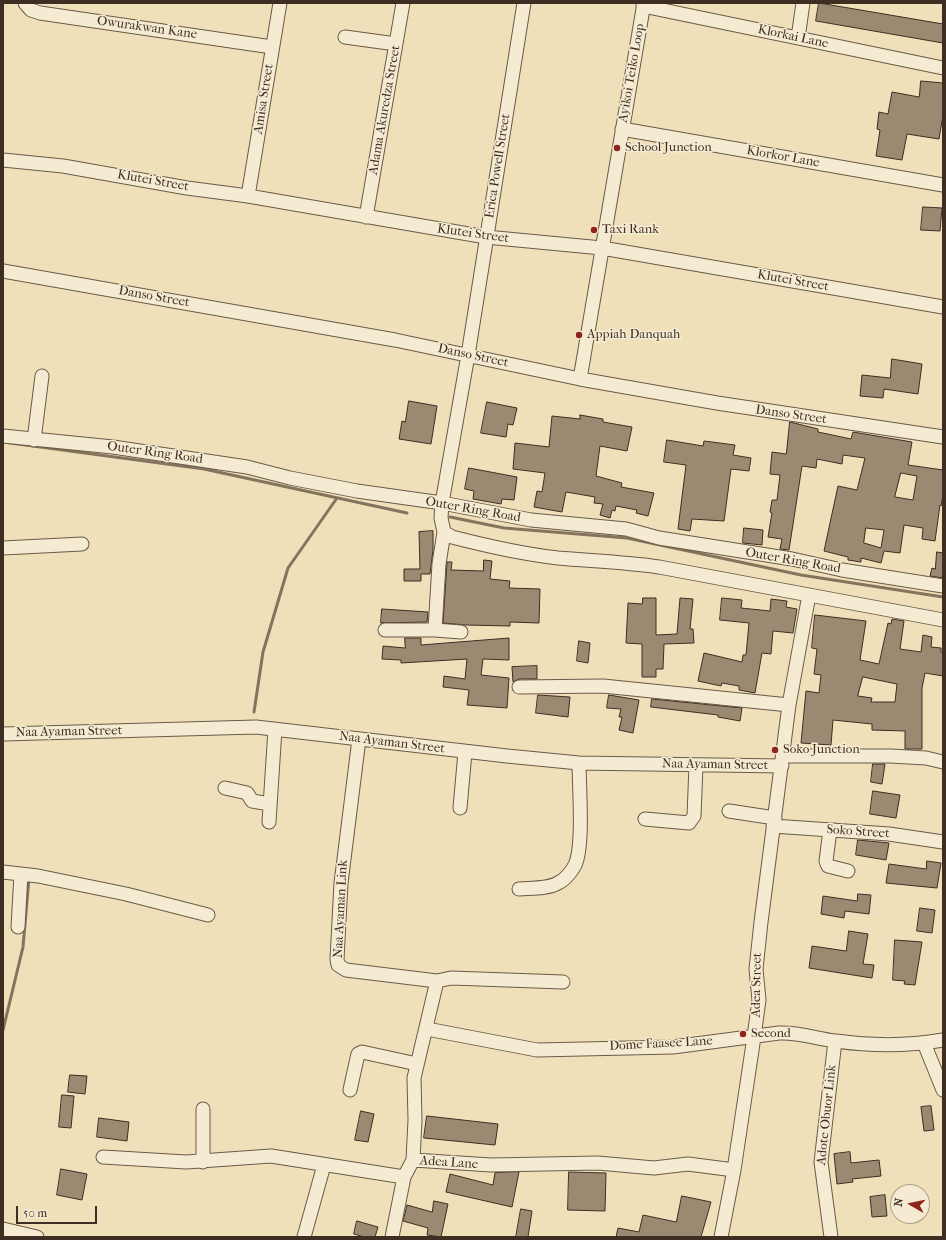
<!DOCTYPE html>
<html>
<head>
<meta charset="utf-8">
<style>
  body { margin:0 }
  #map { position:relative; width:946px; height:1240px; overflow:hidden; background:#f0e0b9; font-family:"IM FELL French Canon",serif }
  canvas { display:block }
  .frame { position:absolute; inset:0; border:4px solid #3e2d23; pointer-events:none }
  .north { position:absolute; left:890px; top:1184px; width:40px; height:40px; box-sizing:border-box; background:#f5ebd2; border:1px solid #ac9f8c; border-radius:50%; rotate:279deg; font-size:11px; font-weight:700; line-height:16px; text-align:center; color:#3e2d23 }
  .north::after { content:''; display:block; margin:auto; width:14px; height:18px; background:#8f2418; clip-path:polygon(50% 0,100% 100%,50% 72%,0 100%) }
  .scale { position:absolute; left:16px; top:1206px; width:81px; height:18px; box-sizing:border-box; border:2px solid #3e2d23; border-top:0; padding-left:5px; font-size:12px; line-height:14px; white-space:nowrap; color:#3e2d23; -webkit-text-stroke:3px #f5ebd2; paint-order:stroke }
</style>
</head>
<body>
<div id="map">
<canvas width="946" height="1240"></canvas>
<div class="frame"></div>
<div class="north">N</div>
<div class="scale">50 m</div>
</div>
<script>
const context = document.querySelector('canvas').getContext('2d');
context.lineJoin = 'round';
function stroke(path, color, width, dash) {
  context.strokeStyle = color;
  context.lineWidth = width;
  context.lineCap = dash ? 'butt' : 'round';
  context.setLineDash(dash || []);
  context.stroke(path);
}
function fillPath(path, color) {
  context.fillStyle = color;
  context.fill(path, 'evenodd');
}
function label(font, color, halo, rows, align = 'center') {
  context.font = font + ' "IM FELL French Canon",serif';
  context.lineWidth = 3;
  context.setLineDash([]);
  context.textBaseline = 'middle';
  context.strokeStyle = halo;
  context.fillStyle = color;
  for (const [text, x, y, turn = 0] of rows) {
    context.save();
    context.translate(x, y);
    context.rotate((+turn || 0) * Math.PI / 180);
    context.textAlign = isNaN(turn) ? turn : align;
    if (halo) context.strokeText(text, 0, 0);
    context.fillText(text, 0, 0);
    context.restore();
  }
}
stroke(new Path2D(`
  M3,442L204,469L407,513
  M450,517L504,528L627,538L801,575L943,597
  M254,712L263,652L288,568L337,498
  M3,1030L23,947L29,878`), '#84745e', 3);
const building = new Path2D(`
  M819,3L943,24V43L816,21Z
  M921,81L943,83V115L939,139L907,134L902,160L876,156L880,130L877,129L879,112L888,114L892,92L919,97Z
  M923,207L942,208L940,231L921,230Z
  M892,359L922,364L918,394L884,389L883,398L860,396L862,375L890,378Z
  M409,401L437,406L431,444L399,439L402,421L405,422Z
  M487,402L517,408L513,425L508,424L506,437L481,433Z
  M580,415L603,419V422L632,427L627,451L600,446L596,476L622,483L621,487L654,493L648,516L636,513L637,510L616,506L615,511L612,510L610,518L600,515L603,504L594,503L595,497L566,492L562,512L534,507L537,491L542,492L545,473L513,469L515,443L549,447L552,416L580,419Z
  M790,422L818,429V432L851,439L853,432L912,442L908,465L943,470V496L941,506L940,505L935,541L922,539L923,528L904,525L900,553L884,551L881,563L861,558V562L848,560V557L824,551L838,486L857,490L865,458L843,455L842,464L817,459L816,468L802,466L789,550L780,549L782,539L768,537L772,513L770,512L772,500H777L780,475L770,474L772,452L786,454ZM901,473L917,476L913,500L895,497ZM866,528L884,530L881,548L864,543Z
  M667,440L703,446L704,441L735,445L733,455L751,458L749,471L731,469L724,521L692,519L690,531L678,529L686,465L664,462Z
  M469,468L517,477L514,500L502,499L501,504L473,499L474,491L465,489Z
  M744,528L763,530L762,545L743,543Z
  M433,531V550L430,574H421V581H404V569H420L419,532Z
  M937,552L943,553V578L930,576L932,568L935,569Z
  M484,560L492,561L490,579L510,581L509,588L540,589L539,623L510,622V626L465,625L443,623L447,562H452L451,570L483,571Z
  M643,598H656V635L677,634L680,598L693,599L690,629H693L694,643L664,644L663,669H656V677H642V644L626,643L628,603L642,604Z
  M722,598L742,600L741,608L770,611L771,599L787,601L786,607L797,609L793,633L773,631L771,654L762,653L755,693L739,690V686L722,683L721,686L698,681L704,653L742,662L743,655H746L749,623L720,620Z
  M382,609L428,612L427,622L381,623Z
  M815,615L866,621L860,660L879,664L888,623L891,624L892,619L904,621L900,649L921,652L923,635L932,637L931,647L941,648V652L943,653V676L925,673L922,688V749H905V731L872,730V724L833,720L831,745L801,743L806,691L819,693L821,675L814,674L817,649L812,648ZM863,677L897,684L895,702H871L872,698L858,696Z
  M405,638H421V645L509,638V660L483,659L481,675L509,678L507,708L467,705L469,690L443,687L444,676L465,679L467,659L401,663V660L382,659L383,646L405,648Z
  M579,641L590,643L588,663L577,661Z
  M537,666V679H519L513,682L512,667Z
  M538,695L570,697L568,717L536,713Z
  M609,695L639,700L633,733L619,730L622,717H619L621,709L607,708Z
  M652,699L742,708L740,721L718,717V715L651,707Z
  M873,764H885L882,784L871,782Z
  M873,791L900,795L896,818L870,814Z
  M858,840L889,843L886,860L856,855Z
  M927,861L941,863L937,888L886,883L889,864L926,869Z
  M858,894L871,895L869,914L845,911L844,918L821,914L823,896L857,901Z
  M920,908L935,910L932,933L917,931Z
  M849,931L868,934L863,964L874,965L872,978L809,968L812,946L846,951Z
  M895,940L922,942L915,985L904,984L905,981L893,980Z
  M70,1075L87,1076L85,1094L68,1092Z
  M62,1095L74,1096L71,1128L59,1127Z
  M931,1106L934,1130L924,1131L921,1107Z
  M361,1111L374,1114L368,1142L355,1140Z
  M427,1116L498,1124L495,1145L424,1138Z
  M99,1118L129,1122L127,1141L97,1137Z
  M850,1152L851,1163L879,1160L881,1176L852,1179L853,1182L837,1184L834,1154Z
  M61,1169L87,1174L82,1200L57,1195Z
  M519,1172L512,1207L446,1192L450,1174L493,1185L495,1173Z
  M569,1172L606,1173L605,1211L568,1210Z
  M885,1195L887,1216L872,1217L870,1197Z
  M682,1196L711,1202L701,1237H616L618,1228L639,1232L643,1215L676,1222Z
  M434,1201L448,1204L441,1237L427,1235L428,1228L403,1221L407,1205L432,1212Z
  M521,1209L532,1211L528,1237H516Z
  M357,1221L378,1227L375,1237H364L354,1234Z`);
fillPath(building, '#9b8a71');
stroke(building, '#3e2d23', 1);
const minor = new Path2D(`
  M25,3L31,10L40,13L272,47
  M524,3L468,355L442,503L441,518L444,532L452,537C487,546 522,554 558,558C592,561 625,562 659,567L943,620
  M643,6L943,68
  M345,37L396,44
  M798,38L803,3
  M622,129L943,185
  M3,160L63,166L187,188L248,196L486,237L602,248L943,307
  M248,196L280,3
  M366,217L403,3
  M3,271L395,340L580,379L717,403L943,437
  M580,379L644,3
  M3,436L113,447L247,467L290,478L357,491L442,503L531,520L626,529L659,538L792,559L842,570L943,586
  M34,440L42,376
  M3,548L82,544
  M385,630H435L439,564L444,532
  M435,630L461,632
  M519,687L603,686L789,705
  M3,734L256,727L507,756L579,763L782,766
  M359,739L341,883L337,959L338,965L346,970L437,981L414,1078L415,1120L413,1160
  M783,756H890L926,758L943,762
  M225,788L247,793L252,801L270,804
  M460,808L465,752
  M729,811L775,818
  M645,819L689,823L694,816L696,765
  M269,822L275,729
  M773,826L889,834L943,842
  M830,830L826,861L828,866L848,871
  M3,872L38,876L126,894L208,915
  M519,889C530,888 548,889 558,883C565,880 572,871 575,865C584,846 579,786 579,763
  M18,927L21,874
  M437,981L451,978L563,982
  M427,1029L537,1050L673,1047L779,1033C799,1032 817,1039 836,1041C872,1046 908,1046 943,1040
  M924,1043L943,1090
  M350,1090L358,1054L362,1052L417,1064
  M103,1157L186,1162L271,1156L404,1177L413,1160L491,1165L598,1163L654,1168L688,1164L734,1170
  M203,1162V1109
  M3,1229L37,1237
  M304,1237L324,1165
  M392,1237L404,1177
  M721,1237L734,1170L754,1037L759,1000L756,969L761,922L789,705L809,595
  M831,1237L821,1162L835,1041`);
stroke(minor, '#6a5a48', 15);
stroke(minor, '#f5ebd2', 13);
for (const [x, y, r, color] of [
  [617,148,4,"#8f2418"],
  [594,230,4,"#8f2418"],
  [579,335,4,"#8f2418"],
  [775,750,4,"#8f2418"],
  [743,1034,4,"#8f2418"]
]) {
  const dot = new Path2D();
  dot.arc(x, y, r, 0, 2 * Math.PI);
  context.fillStyle = color;
  context.fill(dot);
  stroke(dot, '#f5ebd2', 1.5);
}
label('13px', '#3e2d23', '#f5ebd2', [
  ["Owurakwan Kane",147,28,8],
  ["Klorkai Lane",793,37,12],
  ["Ayikoi Teiko Loop",632,73,-80],
  ["Amisa Street",264,99,-81],
  ["Adama Akuredza Street",385,110,-80],
  ["Klorkor Lane",783,157,10],
  ["Erica Powell Street",498,166,-81],
  ["Klutei Street",153,181,10],
  ["Klutei Street",473,234,8],
  ["Klutei Street",793,281,10],
  ["Danso Street",154,297,10],
  ["Danso Street",473,356,12],
  ["Danso Street",791,415,8],
  ["Outer Ring Road",155,453,8],
  ["Outer Ring Road",473,510,10],
  ["Outer Ring Road",793,561,10],
  ["Naa Ayaman Street",69,732,-1],
  ["Naa Ayaman Street",392,743,7],
  ["Naa Ayaman Street",715,765,1],
  ["Soko Street",858,832,4],
  ["Naa Ayaman Link",341,909,-87],
  ["Adea Street",757,985,-89],
  ["Dome Faasee Lane",661,1044,-3],
  ["Adote Obuor Link",827,1115,-84],
  ["Adea Lane",449,1163,4]
]);
label('13px', '#3e2d23', '#f5ebd2', [
  ["School Junction",625,148],
  ["Taxi Rank",602,230],
  ["Appiah Danquah",587,335],
  ["Soko Junction",783,750],
  ["Second",751,1034]
], 'left');
</script>
</body>
</html>
